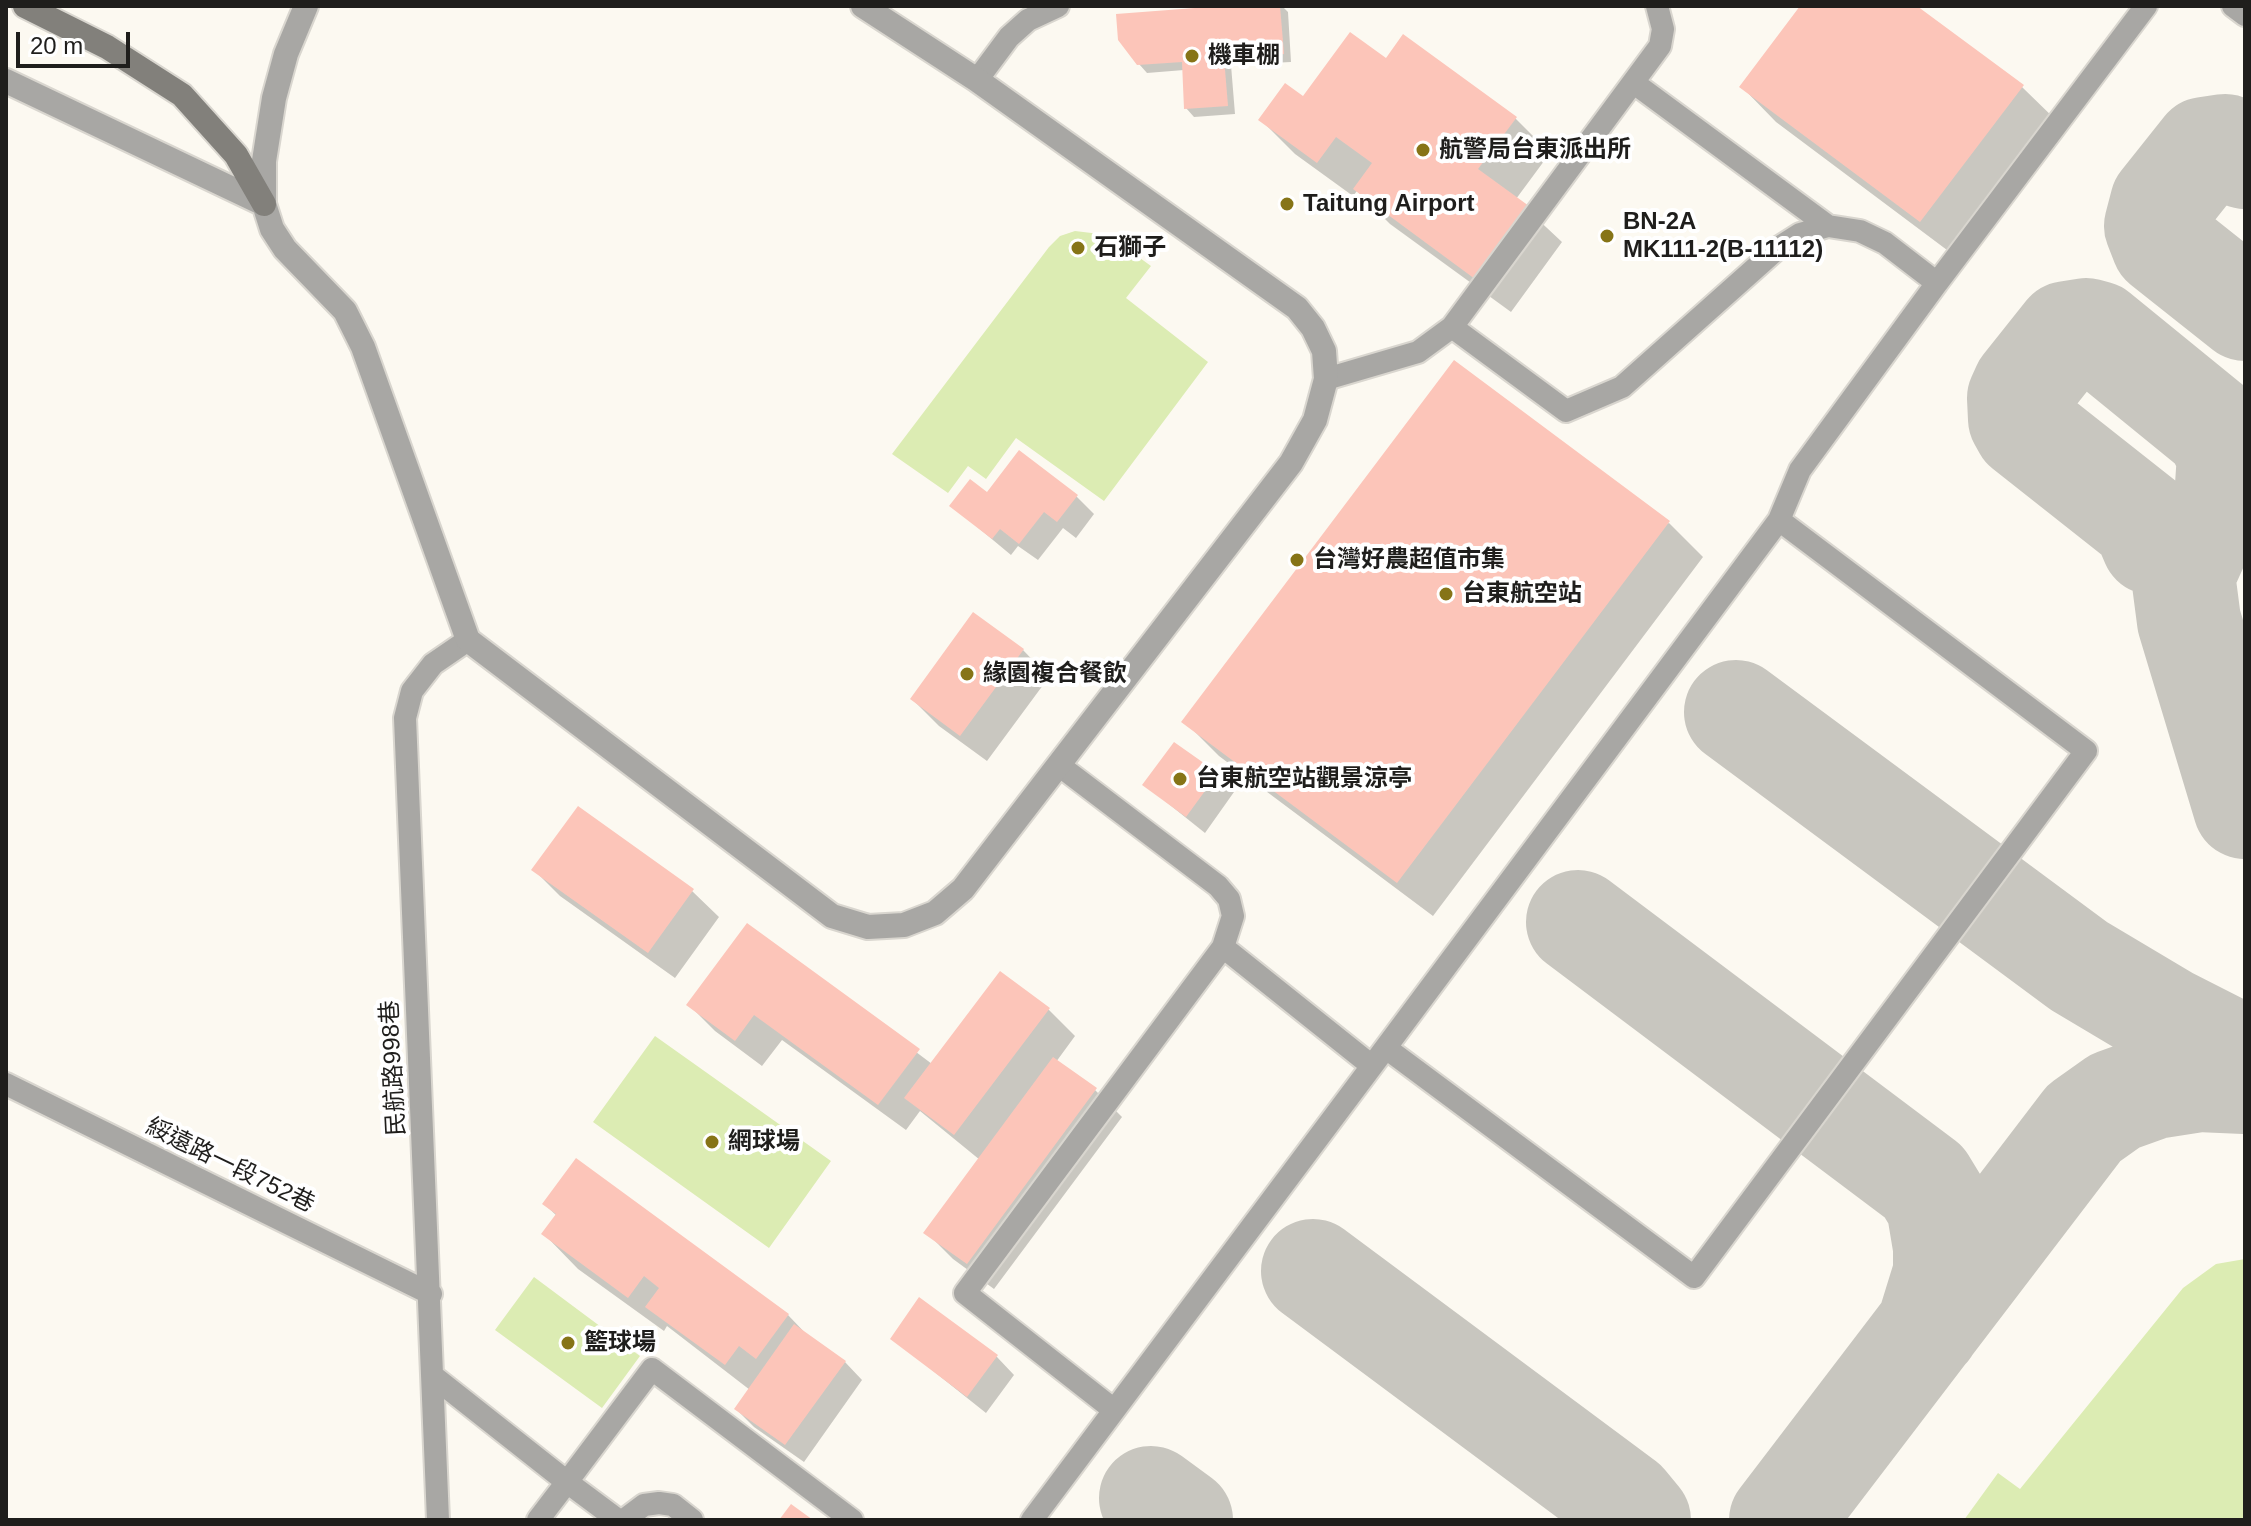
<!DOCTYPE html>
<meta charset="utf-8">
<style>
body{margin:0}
#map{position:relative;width:2251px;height:1526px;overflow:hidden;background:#fcf9f1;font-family:Arial,sans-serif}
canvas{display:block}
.frame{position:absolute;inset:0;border:8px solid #1f1e1c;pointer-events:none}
.scale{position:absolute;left:16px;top:32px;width:114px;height:36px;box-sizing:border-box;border:4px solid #1f1e1c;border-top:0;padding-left:10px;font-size:24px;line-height:28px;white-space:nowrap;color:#1f1e1c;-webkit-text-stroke:6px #fff;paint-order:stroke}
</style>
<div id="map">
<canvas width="2251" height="1526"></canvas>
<div class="frame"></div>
<div class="scale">20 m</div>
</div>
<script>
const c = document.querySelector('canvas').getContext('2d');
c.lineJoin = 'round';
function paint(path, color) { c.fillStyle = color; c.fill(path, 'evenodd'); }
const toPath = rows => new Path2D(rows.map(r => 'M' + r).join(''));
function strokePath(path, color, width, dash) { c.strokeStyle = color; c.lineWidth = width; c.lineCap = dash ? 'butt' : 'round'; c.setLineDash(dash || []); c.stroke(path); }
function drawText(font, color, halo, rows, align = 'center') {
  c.font = font + ' Arial,"Noto Sans TC",sans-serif'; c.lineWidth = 8; c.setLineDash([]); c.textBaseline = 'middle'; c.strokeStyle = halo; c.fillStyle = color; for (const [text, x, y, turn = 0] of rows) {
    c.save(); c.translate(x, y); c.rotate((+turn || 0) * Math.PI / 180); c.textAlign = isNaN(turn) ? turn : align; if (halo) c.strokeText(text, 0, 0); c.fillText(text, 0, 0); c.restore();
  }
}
const green = toPath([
 [1075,231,1108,235,1151,266,1126,298,1208,362,1104,501,1016,438,986,479,968,466,948,493,892,454,1049,247,1060,236],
 [655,1036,831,1161,769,1248,593,1122],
 [2245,1259,2245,1520,1964,1520,1998,1473,2020,1489,2183,1288,2216,1264],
 [534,1277,640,1356,602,1408,495,1330]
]);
const shadow = toPath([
 [1248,6,1282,6,1288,12,1291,62,1231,65,1235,114,1194,117,1186,108,1184,70,1147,73,1139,64],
 [1803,6,1914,6,2022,87,2057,121,1955,256,1776,122,1742,87],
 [1386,61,1515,118,1550,153,1516,199,1562,242,1511,312,1390,224,1357,191,1353,196,1295,154,1260,119],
 [988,494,1076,496,1094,514,1076,538,1063,528,1038,560,1018,546,1011,555,952,506],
 [1669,523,1703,557,1433,916,1219,756,1184,721],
 [1023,650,1049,677,987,761,939,726,912,699],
 [1217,775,1234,792,1205,833,1145,785],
 [533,869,692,891,719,917,675,978,560,896],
 [747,925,932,1064,1000,974,1049,1010,1075,1036,1056,1062,1095,1090,1122,1117,994,1289,953,1259,926,1232,980,1160,920,1111,906,1130,782,1040,762,1066,715,1031,689,1005],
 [544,1204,788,1315,811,1339,845,1362,862,1380,804,1462,754,1427,736,1409,750,1390,667,1326,664,1331,578,1269,544,1234,557,1216],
 [920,1300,997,1357,1014,1375,986,1413,893,1339]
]);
const taxiway = toPath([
 [2245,157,2225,146,2205,149,2162,203,2156,226,2163,244,2245,309],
 [2242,480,2201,535,2183,575,2189,621,2245,807],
 [2153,543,2144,522,2025,428,2020,419,2019,398,2024,387,2067,333,2086,330,2097,333,2216,430,2229,455,2226,501],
 [1736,712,2079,966,2168,1019,2245,1058],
 [1578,922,1924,1182,1938,1205,1945,1247,1945,1273,1928,1328],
 [1313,1271,1625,1503,1639,1520],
 [1151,1498,1181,1520],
 [1781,1520,2084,1123,2115,1101,2154,1087,2199,1080,2245,1082]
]);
const building = toPath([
 [1221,6,1280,6,1284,54,1224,58,1228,106,1184,109,1182,62,1137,65,1118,40,1116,14],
 [1800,6,1917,6,2024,85,1920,222,1739,87],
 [1350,32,1386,58,1403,34,1517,117,1478,169,1529,206,1475,279,1353,189,1372,163,1336,137,1317,163,1258,120,1285,83,1303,96],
 [1454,360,1670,521,1397,883,1181,722],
 [1019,450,1078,495,1057,522,1044,512,1019,544,1000,529,992,539,949,506,970,479,987,492],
 [973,612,1024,649,960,736,910,699],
 [1174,742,1218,773,1186,817,1142,785],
 [578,806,694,889,648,953,531,870],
 [747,923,920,1049,878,1105,754,1015,735,1041,686,1005],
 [1000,971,1050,1008,954,1135,904,1098],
 [1053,1057,1097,1088,967,1264,923,1233],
 [576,1158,789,1314,756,1359,739,1346,725,1365,645,1307,659,1288,644,1276,628,1298,541,1234,556,1214,542,1204],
 [919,1297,998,1355,967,1397,890,1339],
 [794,1324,846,1361,785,1445,734,1409],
 [791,1504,813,1520,779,1520]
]);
const lane = toPath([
 [2233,6,2245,15],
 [977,80,1009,37,1028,20,1058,6],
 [1634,83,1828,226],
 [1452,327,1566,411,1622,387,1778,248,1800,234,1828,226,1860,231,1885,243,1937,283,2146,6],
 [1326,379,1418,352,1452,327,1660,46,1663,29,1657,6],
 [1060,766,1218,886,1229,899,1233,916,1223,947,965,1293,1114,1410],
 [1386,1048,1694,1277,2086,751,1779,520],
 [1372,1066,1779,520,1800,470,1937,283],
 [6,1084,431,1294],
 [434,1377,567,1482,538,1520],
 [438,1520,405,718,412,691,433,664,468,640],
 [618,1520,567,1482,652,1369,852,1520],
 [624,1520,644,1505,659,1503,673,1505,692,1520],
 [1032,1520,1372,1066,1223,947]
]);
const street = toPath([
 [306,6,286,54,274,98,264,161,264,204,272,229,285,249,345,311,363,347,468,640,832,916,868,927,904,925,935,913,963,889,1291,463,1315,420,1326,379,1324,351,1313,328,1297,308,977,80,863,6],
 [6,81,264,204]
]);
const secondary = toPath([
 [25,6,107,47,182,95,236,155,264,204]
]);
const markers = [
 [1192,56,8,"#867417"],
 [1423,150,8,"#867417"],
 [1287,204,8,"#867417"],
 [1607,236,8,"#867417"],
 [1078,248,8,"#867417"],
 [1297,560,8,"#867417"],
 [1446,594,8,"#867417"],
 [967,674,8,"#867417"],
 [1180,779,8,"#867417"],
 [712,1142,8,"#867417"],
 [568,1343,8,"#867417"]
];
const poiNames = [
 ["機車棚",1208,56],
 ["航警局台東派出所",1439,150],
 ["Taitung Airport",1303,204],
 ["BN-2A",1623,222],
 ["MK111-2(B-11112)",1623,250],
 ["石獅子",1094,248],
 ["台灣好農超值市集",1313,560],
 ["台東航空站",1462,594],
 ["緣園複合餐飲",983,674],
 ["台東航空站觀景涼亭",1196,779],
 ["網球場",728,1142],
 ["籃球場",584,1343]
];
const streetNames = [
 ["民航路998巷",394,1068,-93],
 ["綏遠路一段752巷",230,1166,26]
];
paint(green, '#dcecb3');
paint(shadow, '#0003');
strokePath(taxiway, '#c8c6bf', 104);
paint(building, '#fcc5b9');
strokePath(lane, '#d9d6cf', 26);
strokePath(street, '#d9d6cf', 28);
strokePath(secondary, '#d9d6cf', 28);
strokePath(lane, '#a8a7a4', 22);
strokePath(street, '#a8a7a4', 24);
strokePath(secondary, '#82807b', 24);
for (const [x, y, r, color] of markers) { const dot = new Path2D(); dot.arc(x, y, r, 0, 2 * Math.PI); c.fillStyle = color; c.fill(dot); strokePath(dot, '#fff', 3); }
drawText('bold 24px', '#1f1e1c', '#fff', poiNames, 'left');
drawText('24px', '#1f1e1c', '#fff', streetNames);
</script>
